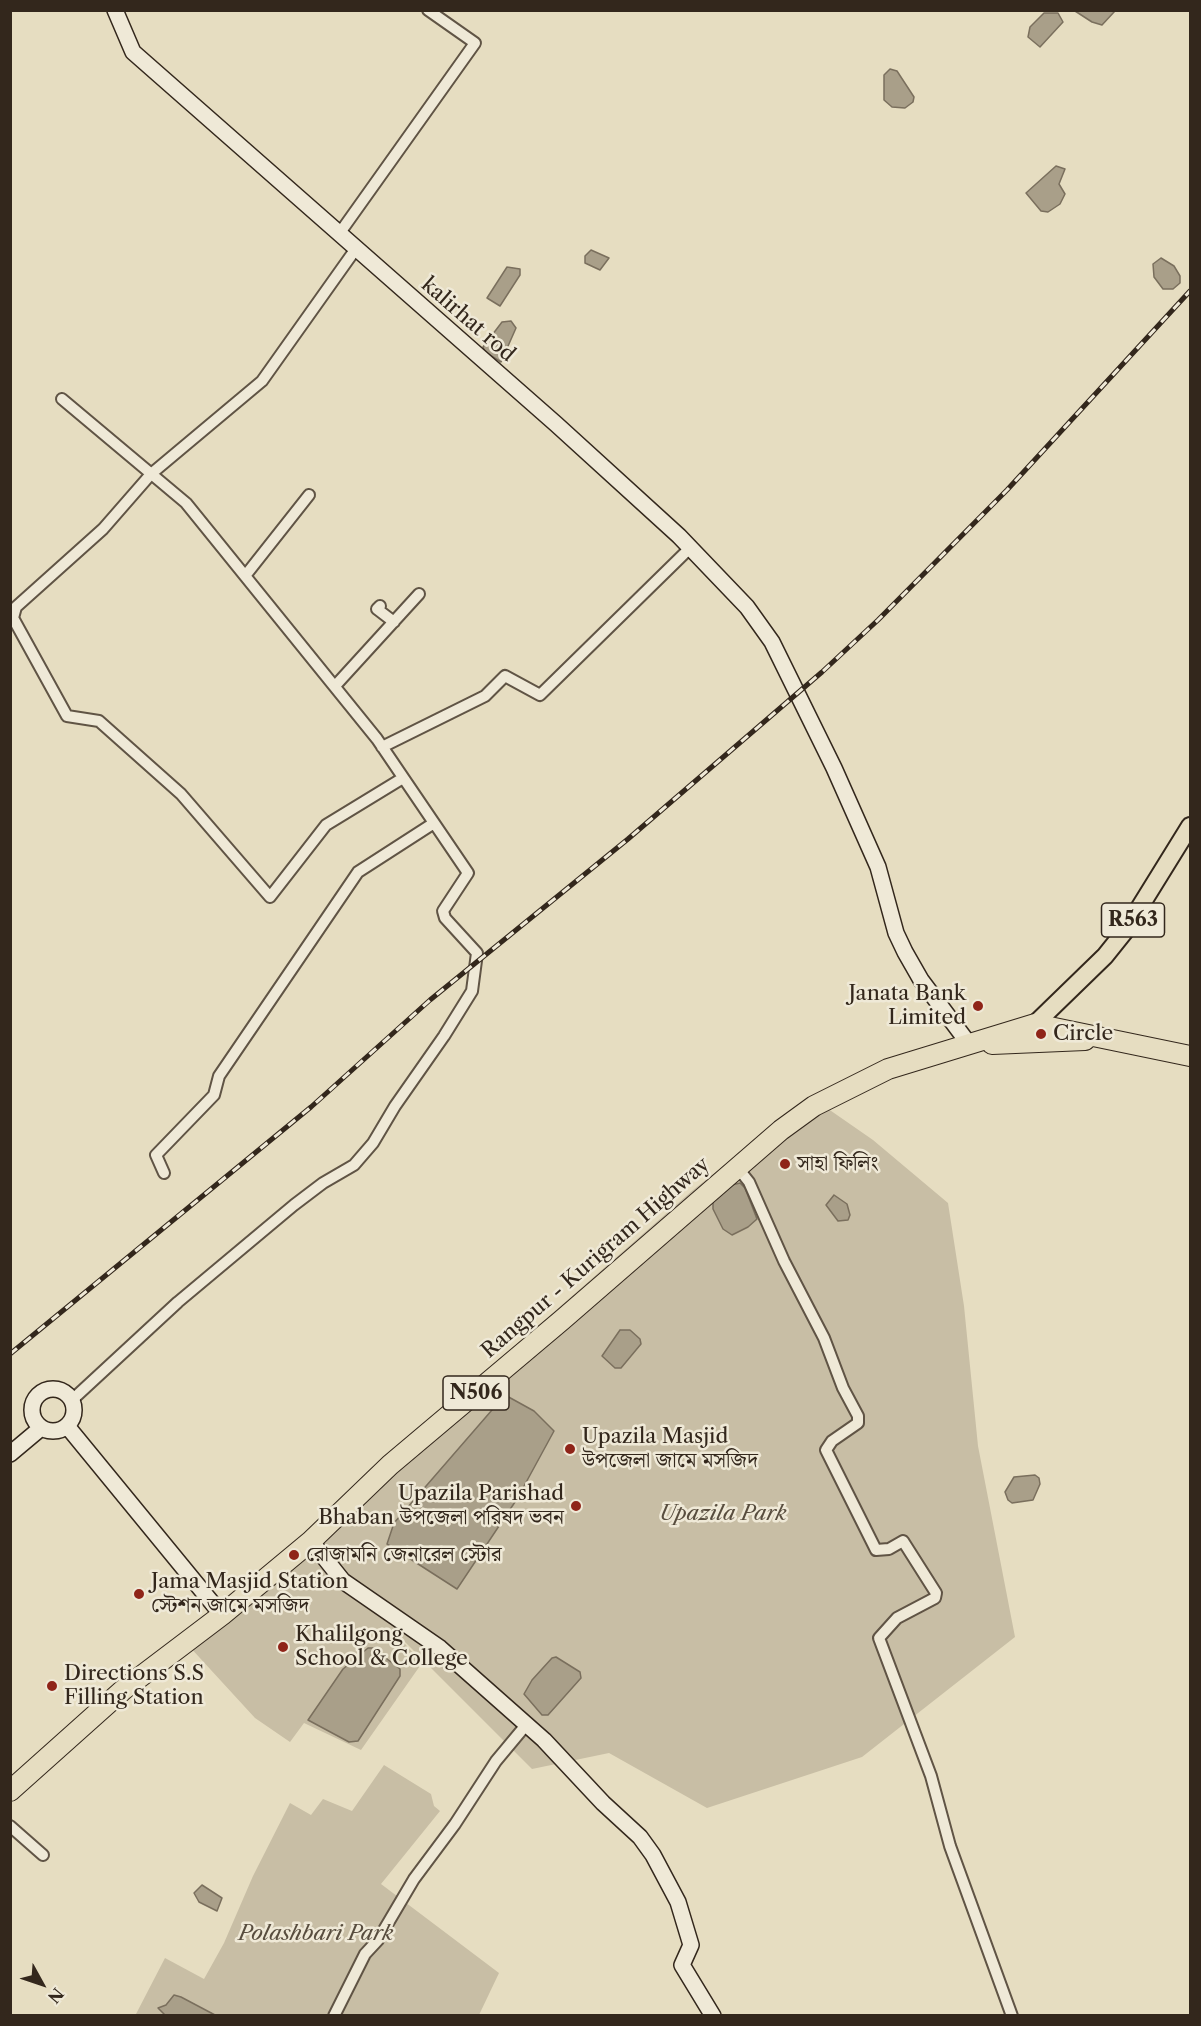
<!DOCTYPE html>
<meta charset="utf-8">
<style>
body{margin:0}
#map{position:relative;width:1201px;height:2026px;overflow:hidden;background:#e6ddc1;font-family:"Libre Caslon Text",serif}
canvas{display:block}
.frame{position:absolute;inset:0;border:12px solid #33271c;pointer-events:none}
.north{position:absolute;left:12px;top:1954px;width:60px;height:60px;-webkit-text-stroke:4px #efe9d7;paint-order:stroke;rotate:130deg;font-size:16px;font-weight:700;line-height:24px;text-align:center;color:#33271c}
.north::after{content:'';display:block;margin:auto;width:21px;height:27px;background:#33271c;clip-path:polygon(50% 0,100% 100%,50% 72%,0 100%)}
</style>
<div id="map">
<canvas width="1201" height="2026"></canvas>
<div class="frame"></div>
<div class="north">N</div>
</div>
<script>
const c = document.querySelector('canvas').getContext('2d');
c.lineJoin = 'round';
function paint(path, color) { c.fillStyle = color; c.fill(path, 'evenodd'); }
const toPath = rows => new Path2D(rows.map(r => 'M' + r).join(''));
function strokePath(path, color, width, dash) { c.strokeStyle = color; c.lineWidth = width; c.lineCap = dash ? 'butt' : 'round'; c.setLineDash(dash || []); c.stroke(path); }
function drawText(font, color, halo, rows, align = 'center') {
  c.font = font + ' "Libre Caslon Text","Noto Serif Bengali",serif'; c.lineWidth = 5; c.setLineDash([]); c.textBaseline = 'middle'; c.strokeStyle = halo; c.fillStyle = color; for (const [text, x, y, turn = 0] of rows) {
    c.save(); c.translate(x, y); c.rotate((+turn || 0) * Math.PI / 180); c.textAlign = isNaN(turn) ? turn : align; if (halo) c.strokeText(text, 0, 0); c.fillText(text, 0, 0); c.restore();
  }
}
const green = toPath([
 [811,1097,873,1140,948,1203,964,1306,978,1446,1015,1637,862,1757,707,1808,609,1753,532,1769,389,1626,422,1663,361,1750,304,1723,290,1742,255,1718,188,1645,299,1543,363,1598,313,1528,385,1460,693,1190],
 [384,1765,431,1794,434,1806,440,1811,381,1884,499,1973,479,2015,136,2014,165,1958,204,1979,224,1943,253,1876,290,1803,311,1815,323,1799,352,1811]
]);
const water = toPath([
 [1075,11,1075,10,1115,11,1102,25,1092,22,1075,11],
 [1044,13,1058,13,1063,22,1040,47,1028,37,1030,27,1044,13],
 [890,69,897,71,914,97,913,102,905,108,892,107,884,100,884,75,890,69],
 [1056,166,1065,169,1059,184,1065,194,1060,204,1048,212,1041,211,1026,193,1056,166],
 [591,250,609,258,600,270,585,263,585,256,591,250],
 [1161,258,1174,266,1180,276,1180,283,1173,289,1163,289,1154,277,1153,264,1161,258],
 [507,267,520,269,520,275,500,306,487,298,507,267],
 [511,321,516,328,501,362,485,352,483,347,502,322,511,321],
 [740,1183,745,1188,757,1219,748,1227,732,1235,723,1229,713,1209,713,1200,732,1185,740,1183],
 [834,1195,847,1204,850,1215,848,1220,838,1221,826,1205,834,1195],
 [620,1330,630,1330,640,1339,641,1344,621,1368,615,1368,602,1356,620,1330],
 [505,1395,534,1411,554,1431,517,1499,457,1589,387,1544,394,1523,505,1395],
 [1035,1475,1039,1478,1040,1484,1033,1500,1012,1503,1008,1500,1005,1492,1014,1477,1035,1475],
 [368,1648,373,1648,400,1669,400,1676,358,1741,349,1742,308,1720,343,1669,368,1648],
 [556,1657,580,1672,581,1678,548,1715,542,1715,524,1694,532,1680,552,1658,556,1657],
 [202,1885,222,1898,217,1911,199,1902,194,1893,202,1885],
 [174,1995,181,1997,215,2015,165,2015,158,2008,166,2005,174,1995]
]);
const street = toPath([
 [339,234,475,43,428,10],
 [355,250,262,381,151,474,103,529,16,607,13,618,67,716,99,721,181,794,270,897,326,825,403,778],
 [62,399,186,503,377,739,468,873,443,911,445,918,477,953,472,991,444,1036,395,1106,373,1143,354,1165,323,1183,294,1205,178,1302,72,1400],
 [245,576,309,495],
 [380,606,377,609,394,622],
 [335,686,419,594],
 [382,747,485,696,505,676,540,695,690,548],
 [737,1167,749,1182,784,1261,824,1338,843,1388,858,1416,858,1423,832,1441,826,1450,876,1550,889,1549,903,1541,936,1593,935,1598,897,1618,879,1638,931,1776,950,1846,1012,2016],
 [164,1173,156,1155,214,1095,219,1076,358,872,434,823],
 [10,1826,43,1855],
 [334,2016,365,1954,378,1940,414,1879,455,1824,496,1761,526,1725]
]);
const secondary = toPath([
 [115,10,133,52,556,424,679,536,747,607,772,642,834,768,878,867,896,933,905,952,921,980,969,1044],
 '32 1410a21 21 0 1 1 42 0a21 21 0 1 1-42 0Z',
 [67,1426,222,1615],
 [10,1454,41,1428],
 [311,1541,343,1581,440,1648,544,1740,603,1803,640,1837,653,1855,678,1902,691,1945,682,1965,713,2016]
]);
const primary = toPath([
 [1032,1033,1035,1024,1105,956,1125,931,1190,826]
]);
const highway = toPath([
 [992,1044,1085,1040],
 [10,1791,123,1690,222,1615,311,1541,390,1465,562,1320,781,1130,814,1106,888,1069,1035,1024,1190,1056]
]);
const rail = toPath([
 [10,1354,311,1107,430,1000,628,839,822,672,878,620,1007,490,1190,291]
]);
const markers = [
 [978,1006,6,"#8f2418"],
 [1041,1034,6,"#8f2418"],
 [785,1164,6,"#8f2418"],
 [570,1449,6,"#8f2418"],
 [576,1506,6,"#8f2418"],
 [294,1555,6,"#8f2418"],
 [139,1594,6,"#8f2418"],
 [283,1647,6,"#8f2418"],
 [52,1686,6,"#8f2418"]
];
const shields = [
 [1133,920,63],
 [476,1393,66]
];
const shieldNames = [
 ["R563",1133,920],
 ["N506",476,1393]
];
const streetNames = [
 ["kalirhat rod",468,320,41],
 ["Rangpur - Kurigram Highway",596,1258,-41]
];
const poiNames = [
 ["Janata Bank",966,994,"right"],
 ["Limited",966,1018,"right"],
 ["Circle",1053,1034],
 ["সাহা ফিলিং",797,1164],
 ["Upazila Masjid",582,1437],
 ["উপজেলা জামে মসজিদ",582,1461],
 ["Upazila Parishad",564,1494,"right"],
 ["Bhaban উপজেলা পরিষদ ভবন",564,1518,"right"],
 ["রোজামনি জেনারেল স্টোর",306,1555],
 ["Jama Masjid Station",151,1582],
 ["স্টেশন জামে মসজিদ",151,1606],
 ["Khalilgong",295,1635],
 ["School & College",295,1659],
 ["Directions S.S",64,1674],
 ["Filling Station",64,1698]
];
const parkNames = [
 ["Upazila Park",723,1514],
 ["Polashbari Park",316,1934]
];
paint(green, '#c8bea5');
paint(water, '#a99f89');
strokePath(water, '#7a6f5d', 1.5);
strokePath(street, '#605445', 14);
strokePath(secondary, '#33271c', 18);
strokePath(primary, '#33271c', 20);
strokePath(highway, '#33271c', 22);
strokePath(street, '#efe9d7', 10);
strokePath(secondary, '#efe9d7', 15);
strokePath(primary, '#e6ddc1', 16);
strokePath(highway, '#e6ddc1', 20);
strokePath(rail, '#33271c', 5);
strokePath(rail, '#efe9d7', 3, [9]);
for (const [x, y, r, color] of markers) { const dot = new Path2D(); dot.arc(x, y, r, 0, 2 * Math.PI); c.fillStyle = color; c.fill(dot); strokePath(dot, '#efe9d7', 2); }
for (const [x, y, w] of shields) { const box = new Path2D(); box.roundRect(x - w / 2, y - 17, w, 34, 4.5); c.fillStyle = '#efe9d7'; c.fill(box); strokePath(box, '#33271c', 1.5); }
drawText('bold 20px', '#33271c', null, shieldNames);
drawText('21px', '#33271c', '#efe9d7', streetNames);
drawText('21px', '#33271c', '#efe9d7', poiNames, 'left');
drawText('italic 21px', '#584d3e', '#efe9d7', parkNames);
</script>
